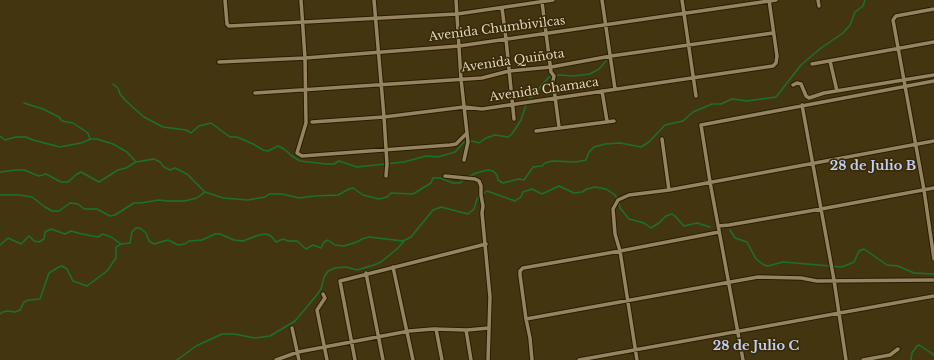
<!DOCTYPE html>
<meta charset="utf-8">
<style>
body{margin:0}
canvas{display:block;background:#443511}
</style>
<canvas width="934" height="360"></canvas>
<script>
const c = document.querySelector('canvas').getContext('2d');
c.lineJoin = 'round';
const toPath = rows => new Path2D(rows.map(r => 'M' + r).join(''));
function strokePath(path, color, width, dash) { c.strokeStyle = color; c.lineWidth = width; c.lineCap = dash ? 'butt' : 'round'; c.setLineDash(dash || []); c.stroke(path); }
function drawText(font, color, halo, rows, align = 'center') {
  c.font = font + ' "Libre Baskerville",serif'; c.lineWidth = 3.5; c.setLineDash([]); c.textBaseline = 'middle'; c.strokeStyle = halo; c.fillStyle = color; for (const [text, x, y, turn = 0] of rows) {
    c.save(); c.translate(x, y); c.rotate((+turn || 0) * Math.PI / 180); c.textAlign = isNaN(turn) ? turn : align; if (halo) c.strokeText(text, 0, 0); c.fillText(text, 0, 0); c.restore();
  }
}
const stream = toPath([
 [113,84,118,88,120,94,127,102,144,117,163,127,186,130,191,133,199,126,211,123,230,137,237,137,253,144,263,150,268,151,278,146,284,149,292,156,300,161,326,164,334,164,339,161,357,167,404,162,426,156,438,157,455,152,464,142,472,141,479,143,486,138,495,135,508,137,512,134,521,120,527,102,549,77,559,75,574,76,590,74,599,69,606,61],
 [24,103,43,109,59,117,62,121,73,123,88,133,90,139],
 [0,136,5,140,16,137,26,137,33,140,60,147,81,143,91,139,97,139,113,144,127,152,136,162],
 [0,172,16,170,24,170,39,176,46,174,61,182,68,182,77,174,81,172,99,182,118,170,126,168,136,162,154,159,160,162,164,167,170,170,175,168,187,174,205,192,223,198,248,200,265,197,269,194,282,194,299,198,315,196,338,195,349,189,353,188,363,195,379,199,387,197,391,193,413,194,431,183,433,178,440,178,453,183,460,183,465,179],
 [468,177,476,173,488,170,493,171,497,175,498,180,503,183,519,179,524,180,533,167,542,166,545,163,552,161,576,162,586,160,589,152,594,147,605,144,620,143,641,147,649,142,665,125,683,121,693,112,705,107,712,104,721,104,732,99,747,101,776,97,801,65,821,48,843,33,850,25,855,12,863,6,865,0],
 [0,195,19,195,32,197,45,207,52,211,59,211,70,203,78,204,84,209,97,209,110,216,115,215,134,203,141,203,159,200,167,201,185,201,197,198,205,192],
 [730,230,735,238,747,242,756,259,764,265,768,266,783,262,842,267,854,262,859,251,864,249,887,265,898,266,914,273,934,274],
 [0,245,8,238,21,244,29,236,34,241,39,242,44,239,45,232,51,229,65,234,71,231,82,234,98,237,103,234,111,237,121,244],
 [0,314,3,312,8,311,15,312,20,310,24,302,29,300,40,299,49,273,59,267,62,266,67,269,73,281,87,286,107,271,116,258,116,247,121,244,130,243,132,232,136,228,140,228,146,233,149,241,154,244,168,240,178,245,185,244,189,241,202,240,215,234,220,234,234,240,243,241,259,235,266,234,271,236,276,242,283,239,288,241,297,241,306,249,313,245,321,248,324,242,328,240,335,245,344,246,357,242,362,239,369,237,403,241,411,237,433,210,441,207,468,214,474,209,477,199,481,195,487,191,515,201,521,197,523,192,532,189,542,194,559,186,574,193,582,192,587,189,595,187,606,189,615,195,618,200,620,208,629,219,644,223,651,228,659,223,666,216,672,214,675,216,684,226,697,223,710,227],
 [177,360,196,346,222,334,234,334,255,338,270,336,295,321,316,296,321,289,324,277,328,271,335,268,346,267,357,270,374,265,381,262,397,249,404,241],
 [911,360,912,353,917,346,919,345,934,355]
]);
const street = toPath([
 [225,0,227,24,229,26,457,14,553,0],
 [301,0,305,58,306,123,297,153,302,156,450,145,456,144,467,133],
 [374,0,384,117,387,164,386,176],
 [456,0,461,79,468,142,464,160],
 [602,0,615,89],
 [682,0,696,96],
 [818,0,819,6],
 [542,2,551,72,554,76,553,81,559,127],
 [502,8,506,39,514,119],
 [934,9,896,16,893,20,924,190,934,259],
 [830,61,837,91],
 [219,62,305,58,459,46,776,0],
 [812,64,934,42],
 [793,85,797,83,801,84,806,96,809,98,824,93,934,75],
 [602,91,607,121],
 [255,93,482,78,509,71,551,67,611,56,773,33],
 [802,105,834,280,846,360],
 [312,122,384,117,464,107,482,109,773,66,776,63,777,56,769,0],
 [536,131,614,121],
 [662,139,669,190],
 [445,176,475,179,479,181,481,186,481,195,483,206,482,213,490,297,488,360],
 [718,226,729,225,821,209,934,188],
 [393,267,413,360],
 [366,273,383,360],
 [323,294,325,298,317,310,327,360],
 [526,319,758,277,801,278,817,281,934,280],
 [292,328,299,360],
 [436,329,442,360],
 [466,330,471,360],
 [276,360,298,352,409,331,433,329,467,330,489,328],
 [355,360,340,281,486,244],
 [532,360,530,338,526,319,520,275,520,271,523,268,620,251,719,232],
 [579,360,934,296],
 [637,360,620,251,615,234,613,209,618,200,629,195,669,190,934,141],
 [743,360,710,182,701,125,934,81],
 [863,360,890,355,898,349]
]);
const streetNames = [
 ["Avenida Chumbivilcas",497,29,-7],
 ["Avenida Quiñota",513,61,-8],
 ["Avenida Chamaca",544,90,-8]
];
const neighbourhoodNames = [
 ["28 de Julio B",873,166],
 ["28 de Julio C",756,346]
];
strokePath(stream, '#1b712c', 1.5);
strokePath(street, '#281d03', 5.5);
strokePath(street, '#95845f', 3.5);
drawText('12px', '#ded6c2', '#3a2b06', streetNames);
drawText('bold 13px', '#bed0f9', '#3a2b06', neighbourhoodNames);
</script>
